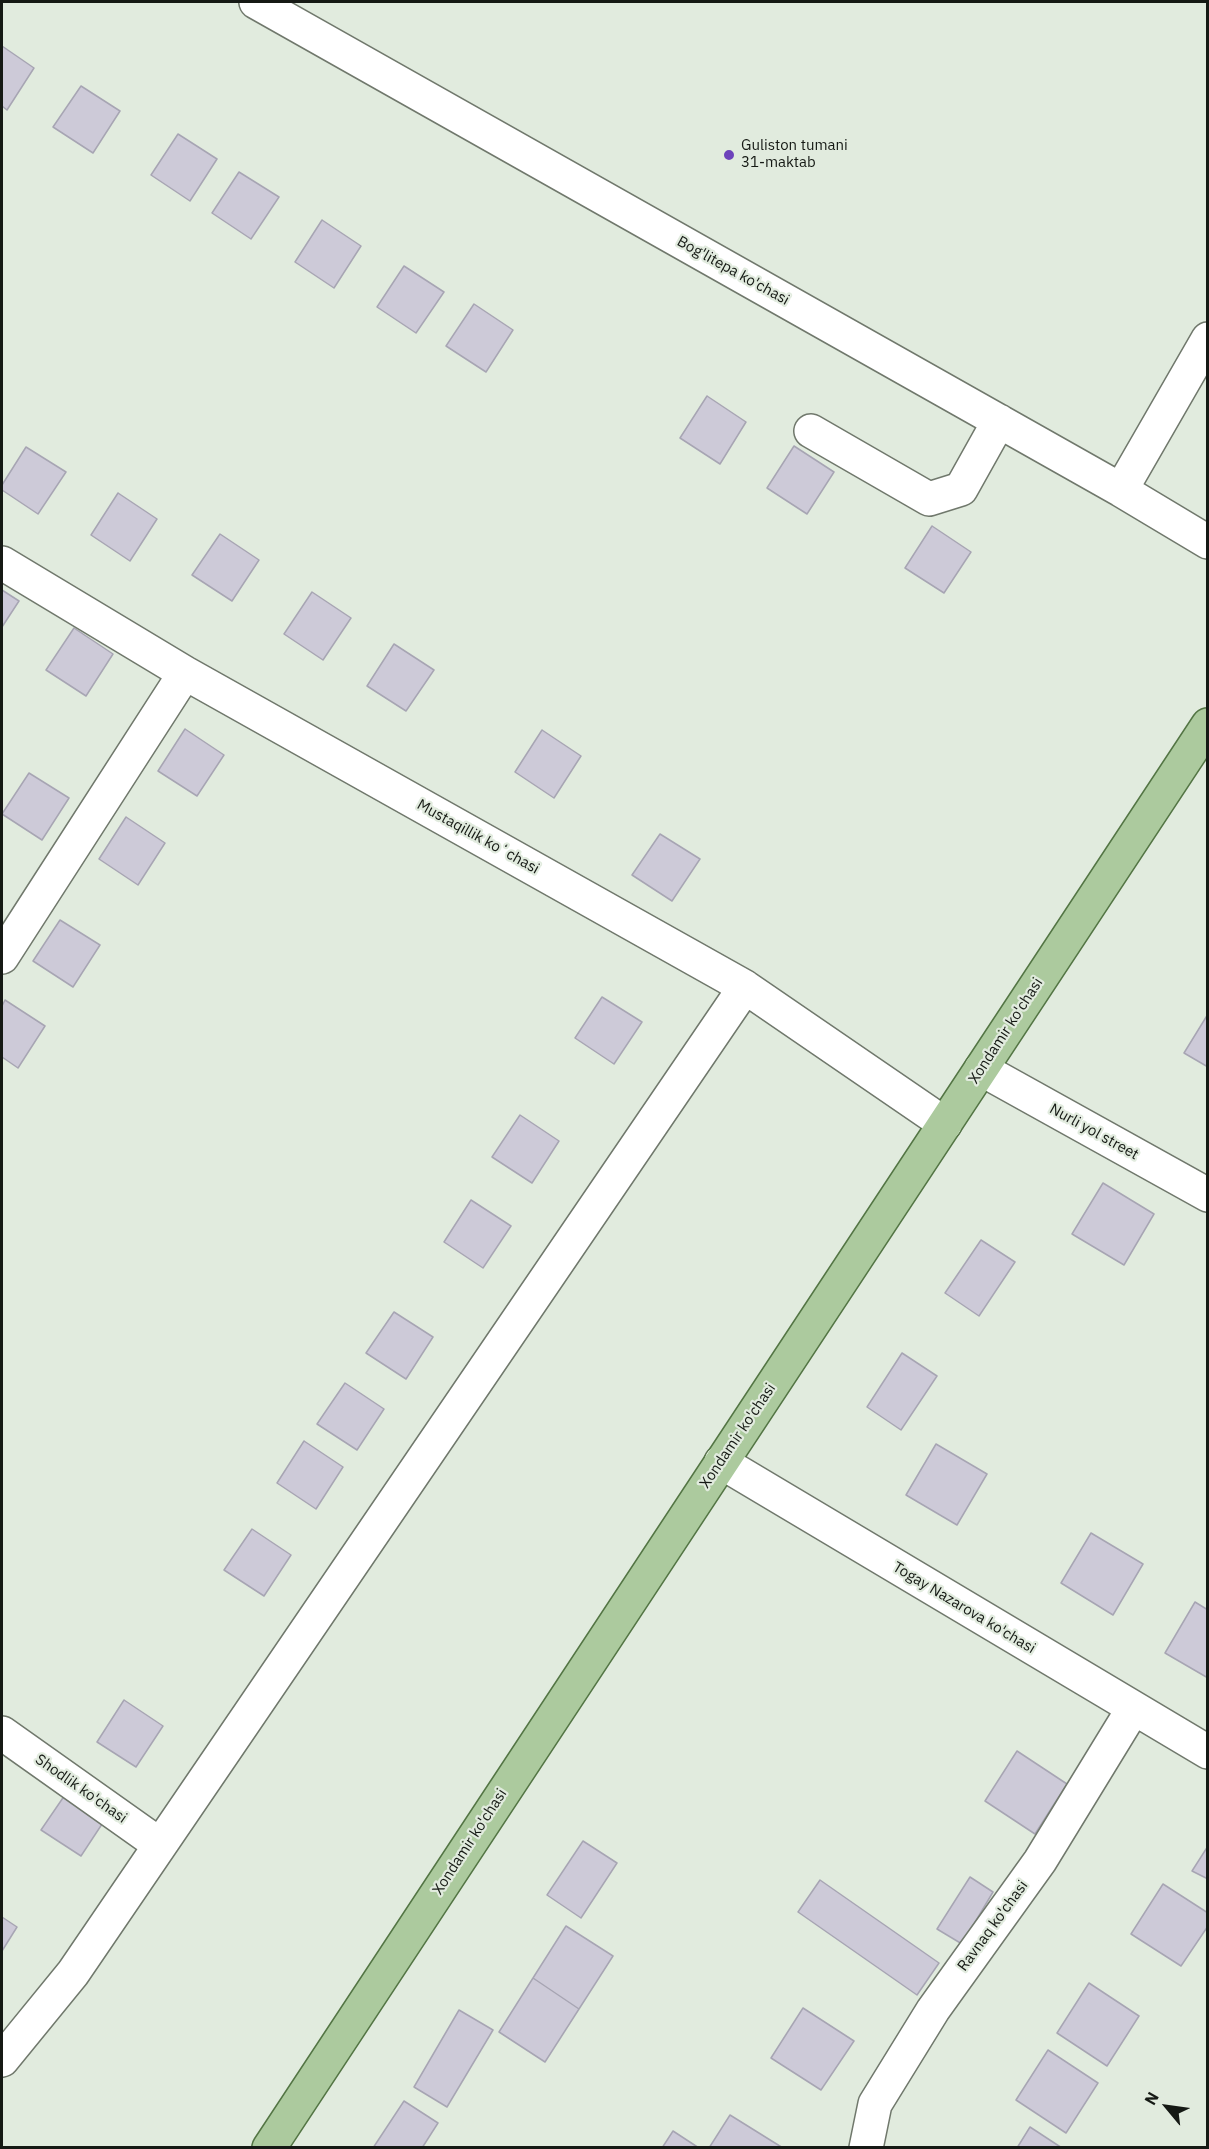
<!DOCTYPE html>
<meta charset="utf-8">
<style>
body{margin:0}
#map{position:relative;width:1209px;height:2149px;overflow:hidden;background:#e1ebde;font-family:"IBM Plex Sans",sans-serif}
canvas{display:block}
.frame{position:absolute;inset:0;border:3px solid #151914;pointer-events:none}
.north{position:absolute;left:1137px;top:2077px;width:60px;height:60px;-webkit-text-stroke:4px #e1ebde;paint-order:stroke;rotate:299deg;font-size:16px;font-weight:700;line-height:24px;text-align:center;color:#151914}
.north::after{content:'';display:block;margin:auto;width:21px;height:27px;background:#151914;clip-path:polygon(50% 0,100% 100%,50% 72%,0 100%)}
</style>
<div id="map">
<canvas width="1209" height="2149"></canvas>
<div class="frame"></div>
<div class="north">N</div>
</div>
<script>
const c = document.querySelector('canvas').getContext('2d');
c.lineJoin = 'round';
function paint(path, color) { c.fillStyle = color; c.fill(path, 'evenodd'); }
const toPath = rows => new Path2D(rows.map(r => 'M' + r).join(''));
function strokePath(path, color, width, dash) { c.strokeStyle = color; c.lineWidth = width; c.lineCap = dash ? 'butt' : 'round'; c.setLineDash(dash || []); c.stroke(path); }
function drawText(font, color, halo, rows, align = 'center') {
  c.font = font + ' "IBM Plex Sans",sans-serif'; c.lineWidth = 4.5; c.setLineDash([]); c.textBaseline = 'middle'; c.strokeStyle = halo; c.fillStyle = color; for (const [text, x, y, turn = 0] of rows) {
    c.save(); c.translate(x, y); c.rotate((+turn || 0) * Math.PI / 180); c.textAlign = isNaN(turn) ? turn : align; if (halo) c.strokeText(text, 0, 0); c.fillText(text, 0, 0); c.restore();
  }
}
const building = toPath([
 [2,46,34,68,7,110,2,106,2,46],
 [81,86,120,111,93,153,53,127,81,86],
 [178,134,217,159,190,201,151,175,178,134],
 [239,172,279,197,251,239,212,213,239,172],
 [322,220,361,246,334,288,295,262,322,220],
 [404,266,444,292,416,333,377,307,404,266],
 [474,304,513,330,486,372,446,346,474,304],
 [707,396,746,422,720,464,680,438,707,396],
 [794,446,834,472,807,514,767,488,794,446],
 [26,447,66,472,38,514,2,490,2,485,26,447],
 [118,493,157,519,130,561,91,535,118,493],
 [932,526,971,552,944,593,905,568,932,526],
 [220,534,259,560,232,601,192,575,220,534],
 [2,590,19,601,2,627,2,590],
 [312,592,351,618,323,660,284,634,312,592],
 [74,628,113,654,86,696,46,670,74,628],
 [394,644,434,670,406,711,367,686,394,644],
 [185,729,224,755,197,796,158,771,185,729],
 [542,730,581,756,554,798,515,772,542,730],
 [29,773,69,798,42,840,2,814,29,773],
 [126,817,165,843,138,885,99,859,126,817],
 [660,834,700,859,672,901,632,875,660,834],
 [60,920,100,945,73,987,33,961,60,920],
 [602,997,642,1022,614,1064,575,1038,602,997],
 [5,1000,45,1026,18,1068,2,1057,2,1006,5,1000],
 [1208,1014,1208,1067,1184,1053,1208,1014],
 [520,1115,559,1141,532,1183,492,1157,520,1115],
 [1103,1183,1154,1214,1124,1265,1072,1234,1103,1183],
 [471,1200,511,1226,483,1268,444,1242,471,1200],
 [981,1240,1015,1262,979,1316,945,1293,981,1240],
 [394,1312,433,1337,406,1379,366,1353,394,1312],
 [902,1353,937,1376,901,1430,867,1407,902,1353],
 [345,1383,384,1409,357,1450,317,1424,345,1383],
 [304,1441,343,1467,316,1509,277,1483,304,1441],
 [936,1444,987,1474,957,1525,906,1495,936,1444],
 [252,1529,291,1555,264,1596,224,1570,252,1529],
 [1091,1533,1143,1564,1113,1615,1061,1583,1091,1533],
 [1195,1602,1208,1610,1208,1678,1165,1653,1195,1602],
 [124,1700,163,1726,136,1767,97,1742,124,1700],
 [1017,1751,1067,1784,1035,1834,985,1801,1017,1751],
 [69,1789,108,1815,81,1856,41,1830,69,1789],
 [583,1841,617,1863,581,1918,547,1895,583,1841],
 [1208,1846,1208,1879,1192,1871,1208,1846],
 [970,1877,993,1892,962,1944,937,1929,970,1877],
 [820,1880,939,1963,917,1995,798,1912,820,1880],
 [1163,1884,1208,1913,1208,1926,1181,1966,1131,1934,1163,1884],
 [2,1917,17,1927,2,1951,2,1917],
 [566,1926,613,1956,579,2009,533,1978,566,1926],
 [533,1978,579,2009,545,2062,499,2032,533,1978],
 [1089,1983,1139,2016,1107,2066,1057,2033,1089,1983],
 [803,2008,854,2041,821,2090,771,2058,803,2008],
 [459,2010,493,2030,447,2107,414,2087,459,2010],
 [1048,2050,1098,2083,1066,2133,1016,2100,1048,2050],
 [404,2101,438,2123,422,2148,373,2148,404,2101],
 [730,2115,783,2148,709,2148,730,2115],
 [1030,2127,1062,2148,1017,2148,1030,2127],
 [673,2131,699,2148,662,2148,673,2131]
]);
const minor = toPath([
 [256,2,1121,490,1208,542],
 [811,431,929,499,961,489,999,421],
 [1121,490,1208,339],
 [2,563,185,673,745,987,945,1124],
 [2,957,185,673],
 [981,1069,1208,1195],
 [721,1462,1208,1752],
 [2,1733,160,1845],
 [2,2060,73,1973,745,987],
 [866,2148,875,2104,933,2010,1040,1861,1133,1709]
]);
const major = toPath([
 [269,2148,1208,725]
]);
const markers = [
 [729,155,6,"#6d43bb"]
];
const poiNames = [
 ["Guliston tumani",741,146],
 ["31-maktab",741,163]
];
const streetNames = [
 ["Bog'litepa ko'chasi",733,271,29],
 ["Mustaqillik koʻchasi",478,837,29],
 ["Xondamir ko'chasi",1006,1031,-57],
 ["Nurli yol street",1094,1132,29],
 ["Xondamir ko'chasi",738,1436,-56],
 ["Togay Nazarova ko'chasi",964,1608,31],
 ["Shodlik ko'chasi",81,1789,35],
 ["Xondamir ko'chasi",470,1842,-57],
 ["Ravnaq ko'chasi",993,1926,-54]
];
paint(building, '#cdcad8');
strokePath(building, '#a7a5b3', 1.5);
strokePath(minor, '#70786c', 36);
strokePath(major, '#537544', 36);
strokePath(minor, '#fff', 33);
strokePath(major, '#acca9e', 33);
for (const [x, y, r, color] of markers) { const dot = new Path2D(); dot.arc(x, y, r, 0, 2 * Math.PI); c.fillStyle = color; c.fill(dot); strokePath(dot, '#e1ebde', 2); }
drawText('15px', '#151914', '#e1ebde', poiNames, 'left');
drawText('15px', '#151914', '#e1ebde', streetNames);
</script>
